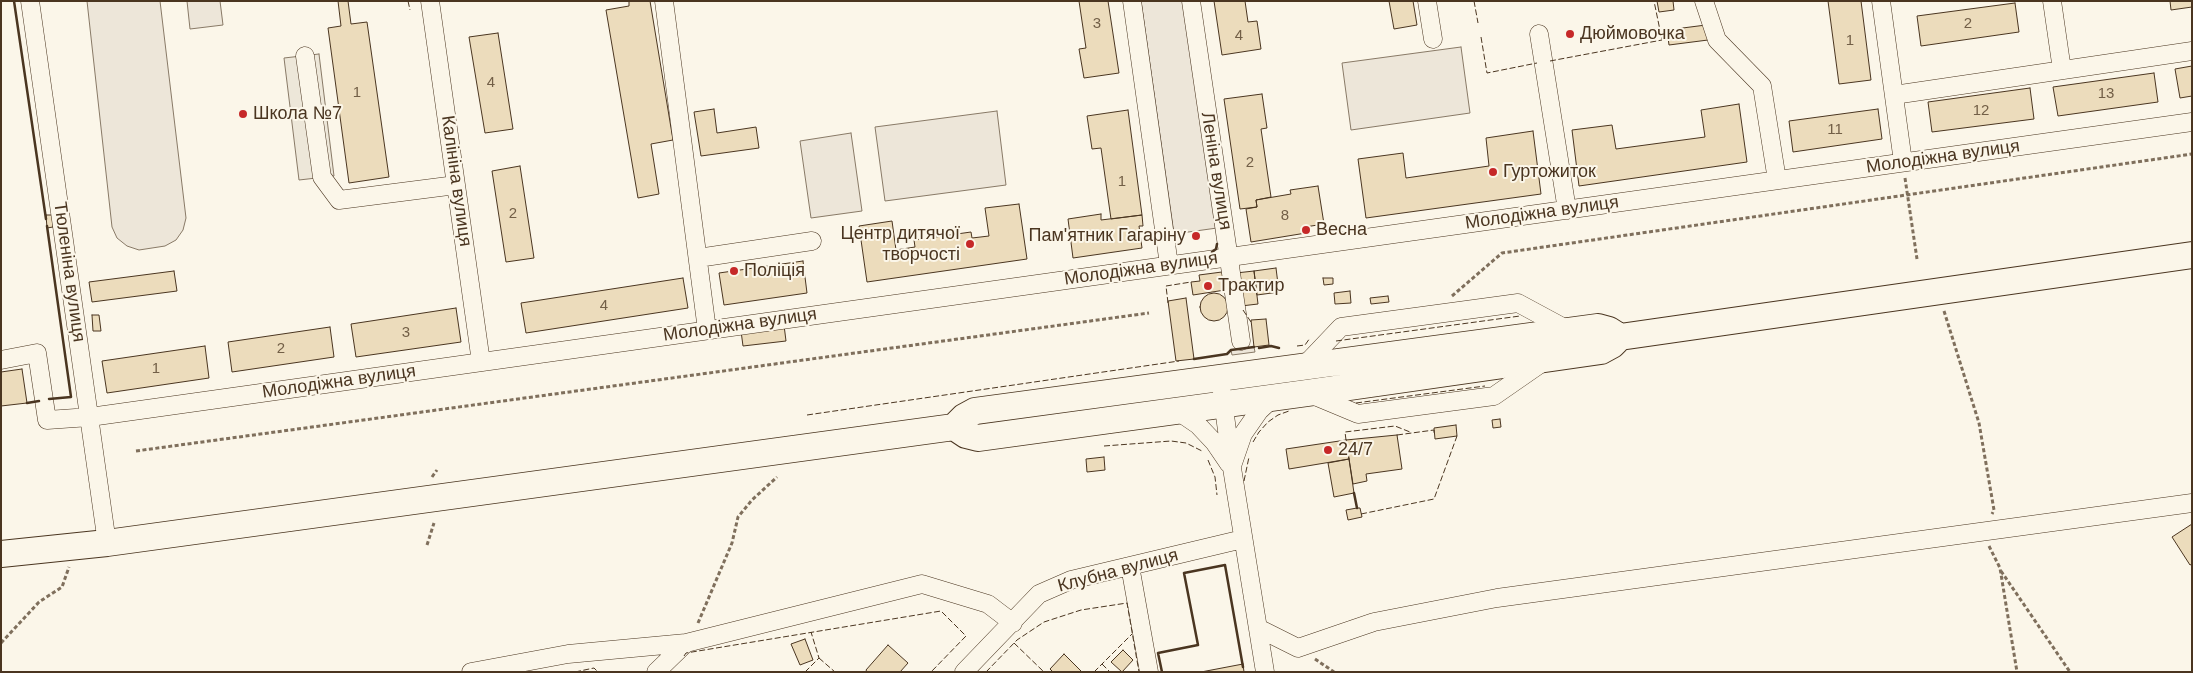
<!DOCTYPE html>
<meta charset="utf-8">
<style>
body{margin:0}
#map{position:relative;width:2193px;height:673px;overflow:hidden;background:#fbf6e9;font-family:Helvetica,sans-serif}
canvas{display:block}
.frame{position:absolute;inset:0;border:2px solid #4a3520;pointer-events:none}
</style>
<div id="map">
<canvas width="2193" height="673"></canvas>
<div class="frame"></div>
</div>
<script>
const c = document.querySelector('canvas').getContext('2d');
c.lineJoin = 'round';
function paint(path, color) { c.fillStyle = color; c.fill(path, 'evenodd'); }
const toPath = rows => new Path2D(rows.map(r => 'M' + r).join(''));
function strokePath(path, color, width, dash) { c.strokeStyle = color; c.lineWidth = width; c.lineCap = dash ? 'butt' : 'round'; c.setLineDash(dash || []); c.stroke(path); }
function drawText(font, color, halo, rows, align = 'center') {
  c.font = font + ' Helvetica,sans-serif'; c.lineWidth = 4; c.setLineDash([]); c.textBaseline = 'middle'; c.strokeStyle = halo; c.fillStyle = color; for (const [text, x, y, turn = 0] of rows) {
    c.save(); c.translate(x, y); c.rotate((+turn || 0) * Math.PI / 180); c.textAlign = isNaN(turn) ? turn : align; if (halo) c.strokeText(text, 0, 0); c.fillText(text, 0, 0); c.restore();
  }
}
const green = toPath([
 [87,1,160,1,186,218,183,230,176,240,165,246,139,250,127,246,117,238,112,227,87,1],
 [187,1,220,1,223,25,190,29,187,1],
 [1141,1,1185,1,1217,228,1174,234,1141,1],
 [1461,47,1470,113,1351,130,1342,63,1461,47],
 [997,111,1006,185,885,201,875,127,997,111],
 [851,133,862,211,811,218,800,141,851,133],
 [1254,347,1255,352,1232,355,1231,350,1254,347]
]);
const parking = toPath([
 [319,54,334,176,299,180,284,58,319,54]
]);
const building = toPath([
 [338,1,348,1,351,24,367,22,389,177,349,183,328,28,341,26,338,1],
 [629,1,650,1,673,140,651,144,659,194,638,198,606,10,629,6,629,1],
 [1079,1,1108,1,1119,73,1084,78,1079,49,1086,48,1079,1],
 [1214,1,1245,1,1248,22,1257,21,1261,49,1222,55,1214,1],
 [1389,1,1413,1,1417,25,1394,29,1389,1],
 [1657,1,1673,1,1674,10,1659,12,1657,1],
 [1828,1,1861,1,1871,80,1839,84,1828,1],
 [2170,1,2192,1,2192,7,2171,10,2170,1],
 [2015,3,2019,32,1921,46,1917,16,2015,3],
 [1706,25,1708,40,1669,45,1667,30,1706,25],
 [498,33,513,129,485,133,469,37,498,33],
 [2192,66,2192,96,2180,98,2175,69,2192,66],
 [2154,73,2158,102,2058,116,2053,87,2154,73],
 [2030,88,2034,119,1932,132,1928,102,2030,88],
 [1262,94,1267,128,1261,129,1271,197,1256,200,1257,207,1240,209,1224,99,1262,94],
 [1739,104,1747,162,1579,186,1572,130,1612,125,1616,149,1705,137,1701,110,1739,104],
 [714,109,717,133,756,127,759,148,701,156,694,112,714,109],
 [1878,109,1882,139,1793,152,1789,121,1878,109],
 [1128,110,1142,215,1111,219,1101,148,1092,149,1087,116,1128,110],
 [1533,131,1541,194,1366,218,1358,159,1403,153,1406,178,1489,166,1486,138,1533,131],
 [520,166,534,258,506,262,492,171,520,166],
 [1318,186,1324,224,1305,227,1306,233,1251,242,1246,209,1257,207,1256,200,1291,194,1290,190,1318,186],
 [1019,204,1027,259,867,282,859,226,892,221,896,250,915,247,914,240,971,232,972,238,989,236,985,208,1019,204],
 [1101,214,1101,220,1142,215,1143,226,1139,226,1142,248,1073,258,1068,219,1101,214],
 [46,215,52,215,53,227,47,228,46,215],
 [803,261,807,293,724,305,719,273,803,261],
 [1276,268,1279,292,1257,295,1254,271,1276,268],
 [174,271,177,291,92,302,89,282,174,271],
 [1254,271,1258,304,1241,306,1236,273,1254,271],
 [1222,272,1225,290,1193,295,1191,282,1200,281,1199,275,1222,272],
 [683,278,688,308,526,333,521,303,683,278],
 [1323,278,1333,278,1333,284,1324,285,1323,278],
 [1350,291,1351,303,1335,304,1334,293,1350,291],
 '1200 307a14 14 0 1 1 28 0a14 14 0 1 1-28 0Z',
 [1388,296,1389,302,1371,304,1370,298,1388,296],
 [1186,298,1194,359,1176,361,1168,301,1186,298],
 [456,308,461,342,356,357,351,324,456,308],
 [92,315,99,315,101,331,93,331,92,315],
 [1266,319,1269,345,1254,347,1251,320,1266,319],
 [784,325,786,341,743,346,741,331,784,325],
 [330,327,334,357,232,372,228,342,330,327],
 [205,346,209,378,107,393,102,361,205,346],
 [22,369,27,403,1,406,1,372,22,369],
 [1500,419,1501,427,1493,428,1492,420,1500,419],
 [1456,425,1457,436,1435,439,1434,428,1456,425],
 [1397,435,1402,469,1366,474,1367,481,1353,484,1346,440,1397,435],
 [1346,440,1349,459,1289,469,1286,449,1346,440],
 [1104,457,1105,470,1087,472,1086,459,1104,457],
 [1349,459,1354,493,1334,497,1328,463,1349,459],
 [1357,508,1360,508,1362,517,1348,520,1346,510,1357,508],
 [2192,524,2192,564,2190,565,2172,537,2192,524],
 [805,639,813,660,800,665,791,644,805,639],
 [888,645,908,663,900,672,867,672,866,670,888,645],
 [1123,650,1133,660,1122,672,1111,662,1123,650],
 [1064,654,1082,672,1053,672,1050,669,1064,654],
 [1243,664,1244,672,1201,672,1243,664]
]);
const path = toPath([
 [1905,178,1917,259],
 [1452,296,1502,253,2192,154],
 [1944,311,1979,423,1994,510,1992,514],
 [136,451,1149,313],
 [432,477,437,470],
 [427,545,434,523],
 [1989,546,2000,568,2017,672],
 [2001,571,2070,672],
 [698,623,732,543,738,517,752,500,777,477],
 [1,643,39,602,62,587,69,567],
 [1315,659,1334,672]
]);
const minor = toPath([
 [30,1,107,543],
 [430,1,481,362],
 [664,1,707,330],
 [1132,1,1169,265],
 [1191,1,1241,341],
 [1427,1,1433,39],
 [1704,1,1717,40,1762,86,1777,180],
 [1881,1,1903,162],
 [2052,1,2062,70],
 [1539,34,1567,210],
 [305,56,322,177,339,200,456,185],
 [1894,95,2192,51],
 [698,258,812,241],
 [1,360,37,353,47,420,90,417,2192,122],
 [1303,367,1341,327,1518,303,1570,331],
 [1222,393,1232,468,1265,672],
 [1310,394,1358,414,1494,396,1543,362],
 [1176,410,1198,425,1214,442,1229,464],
 [1233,463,1243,434,1259,411,1274,397],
 [1130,566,1149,672],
 [1258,628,1298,648,1374,622,1497,598,2192,503],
 [471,672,568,654,686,643,922,584,988,604,1013,623],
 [656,672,686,643],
 [964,672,1039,594,1071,580,1243,539]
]);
const highway = toPath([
 [954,427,966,435,978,438,1307,393,1601,351,1612,345,1620,337,2192,255],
 [1,554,107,543,954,427,964,417,975,411,1598,327,1609,330,1620,337]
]);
const fence = toPath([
 [408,1,410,10],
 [1474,1,1478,23],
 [1481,37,1487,73,1537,63],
 [1550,61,1662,40,1654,1],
 [1168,303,1166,286,1191,282],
 [1243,310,1251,322],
 [1336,341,1520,316],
 [1297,346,1305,345,1310,338],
 [1356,403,1485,386],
 [807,415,1179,361],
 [1397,435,1434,430,1434,433],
 [1346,440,1345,432,1395,426,1410,432],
 [1253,442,1259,432,1268,422,1278,415,1289,411],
 [1104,446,1171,441,1186,443,1202,451],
 [1208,460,1215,477,1217,495],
 [1244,481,1249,457],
 [1361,514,1434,499,1457,436,1454,436],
 [1014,643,1044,672],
 [684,656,686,653,941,611,966,636,931,672],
 [819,658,835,672],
 [1102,664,1110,672],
 [575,672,594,668,598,672],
 [805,672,819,658,811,632],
 [986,672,1017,640,1044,622,1081,610,1127,603,1139,672],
 [1094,672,1132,634]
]);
const wall = toPath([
 [14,1,46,219],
 [47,226,71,397,49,399],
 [1212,252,1216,249,1217,244],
 [1259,348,1271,346,1279,348],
 [1194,359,1227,354,1231,350,1254,347],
 [27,403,39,401],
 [1354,493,1357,508],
 [1162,672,1158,653,1198,645,1184,573,1225,565,1243,667]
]);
const markers = [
 [1570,34,5,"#c62828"],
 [243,114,5,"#c62828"],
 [1493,172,5,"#c62828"],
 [1306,230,5,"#c62828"],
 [1196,236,5,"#c62828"],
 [970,244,5,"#c62828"],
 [734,271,5,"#c62828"],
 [1208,286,5,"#c62828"],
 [1328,450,5,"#c62828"]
];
const numberNames = [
 ["3",1097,24],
 ["2",1968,24],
 ["4",1239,36],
 ["1",1850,41],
 ["4",491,83],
 ["1",357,93],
 ["13",2106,94],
 ["12",1981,111],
 ["11",1835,130],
 ["2",1250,163],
 ["1",1122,182],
 ["2",513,214],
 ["8",1285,216],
 ["4",604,306],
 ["3",406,333],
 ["2",281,349],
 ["1",156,369]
];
const poiNames = [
 ["Дюймовочка",1580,34],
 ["Школа №7",253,114],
 ["Гуртожиток",1503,172],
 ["Весна",1316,230],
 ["Центр дитячої",960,234,"right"],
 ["творчості",960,255,"right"],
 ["Пам'ятник Гагаріну",1186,236,"right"],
 ["Поліція",744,271],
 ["Трактир",1218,286],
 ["24/7",1338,450]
];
const streetNames = [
 ["Молодіжна вулиця",1943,157,-8],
 ["Леніна вулиця",1216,171,81],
 ["Калініна вулиця",456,181,82],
 ["Молодіжна вулиця",1542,213,-8],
 ["Молодіжна вулиця",1141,269,-8],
 ["Тюленіна вулиця",69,272,82],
 ["Молодіжна вулиця",740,325,-8],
 ["Молодіжна вулиця",339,382,-8],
 ["Клубна вулиця",1118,571,-15]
];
paint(green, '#ede6d9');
strokePath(green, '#887966', 1);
paint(parking, '#ede7d9');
strokePath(parking, '#887966', 1);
paint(building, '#ecdcbc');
strokePath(building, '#4a3520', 1);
strokePath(minor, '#4a3520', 19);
strokePath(highway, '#4a3520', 28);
strokePath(path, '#7f6f5c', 3, [4, 2.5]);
strokePath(minor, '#fbf6e9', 18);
strokePath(highway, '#fbf6e9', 26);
strokePath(fence, '#4a3520', 1, [6, 2.5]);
strokePath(wall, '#4a3520', 2.5);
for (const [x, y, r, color] of markers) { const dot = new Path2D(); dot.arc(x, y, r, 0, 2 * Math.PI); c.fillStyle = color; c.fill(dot); strokePath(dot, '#fbf6e9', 2); }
drawText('15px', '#725f47', null, numberNames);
drawText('18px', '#4a3520', '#fbf6e9', poiNames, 'left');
drawText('18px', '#4a3520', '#fbf6e9', streetNames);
</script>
